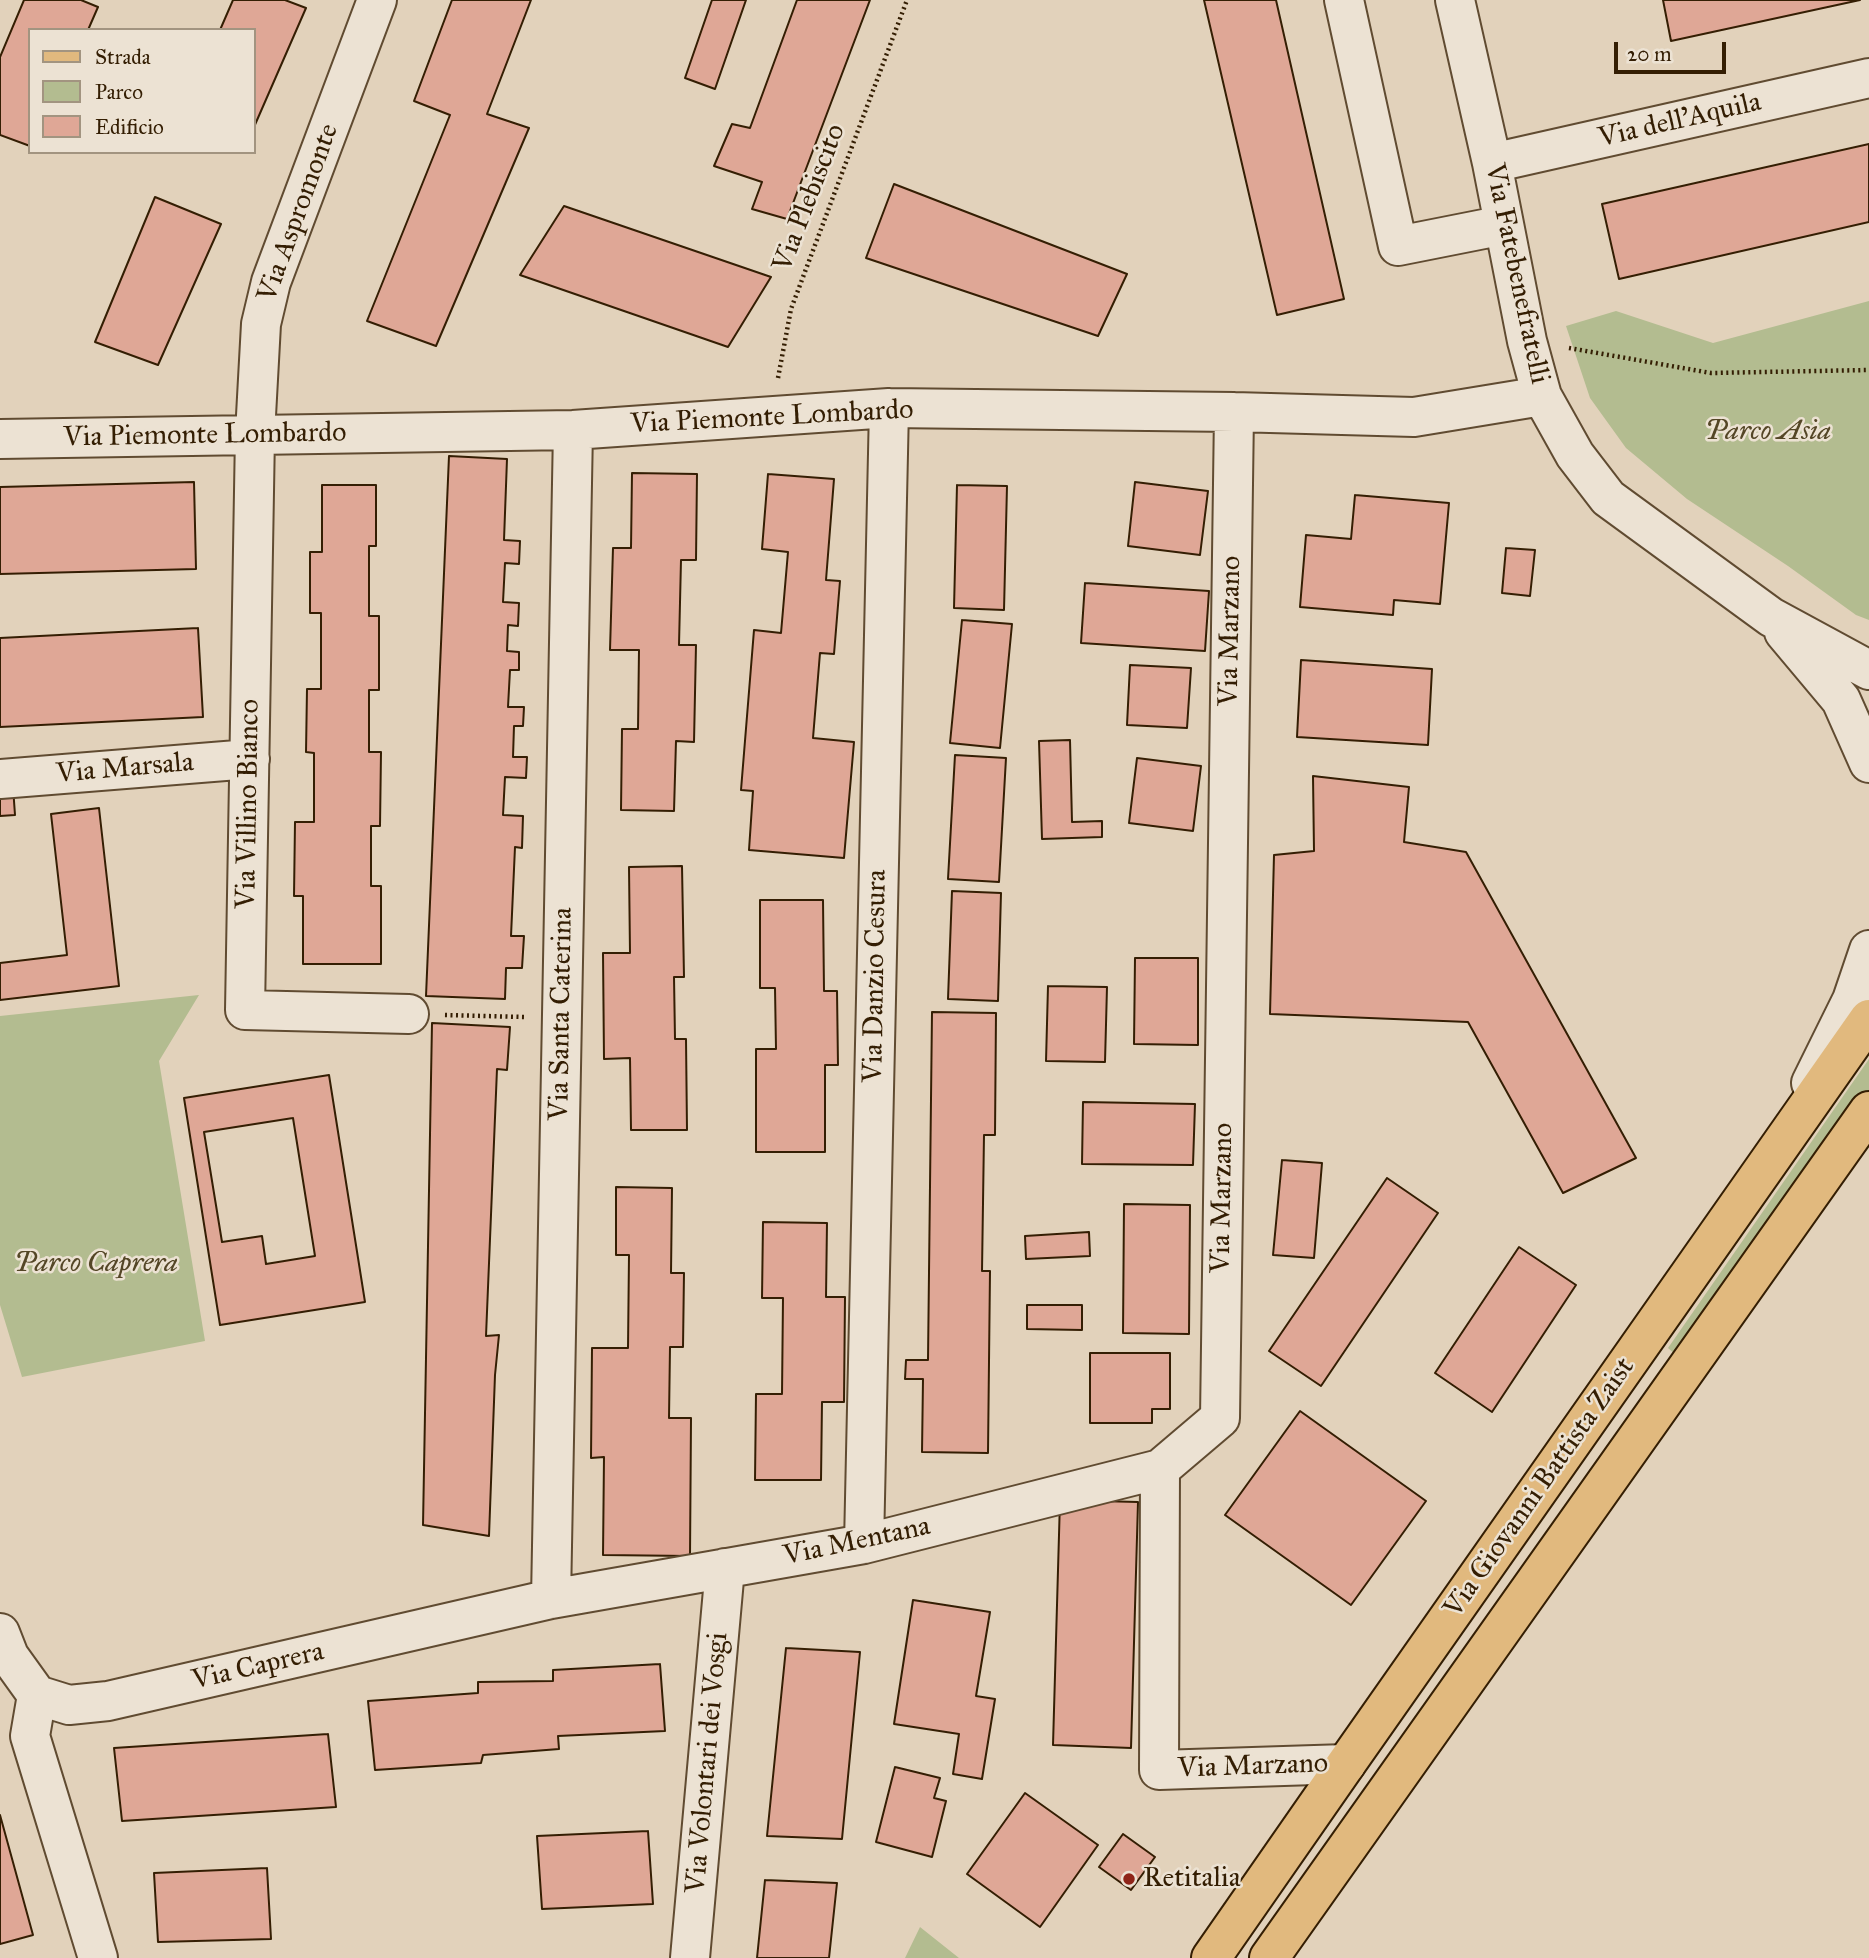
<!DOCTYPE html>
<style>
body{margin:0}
#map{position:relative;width:1869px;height:1958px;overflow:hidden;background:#e2d2bb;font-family:"IM FELL Great Primer",serif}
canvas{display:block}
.legend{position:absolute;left:28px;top:28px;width:228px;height:126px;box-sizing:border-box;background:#ece2d3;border:2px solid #a29480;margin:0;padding:9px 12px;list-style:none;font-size:21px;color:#341e03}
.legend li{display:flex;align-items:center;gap:14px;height:35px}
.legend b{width:35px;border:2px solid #a29480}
.scale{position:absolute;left:1614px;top:42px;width:112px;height:32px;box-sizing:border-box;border:4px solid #341e03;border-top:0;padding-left:9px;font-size:21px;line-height:24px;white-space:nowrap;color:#341e03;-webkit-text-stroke:5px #ece2d3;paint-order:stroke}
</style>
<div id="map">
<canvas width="1869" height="1958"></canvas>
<ul class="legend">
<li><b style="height:9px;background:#e1b97e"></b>Strada</li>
<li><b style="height:19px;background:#b3bc90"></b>Parco</li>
<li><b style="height:19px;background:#dfa796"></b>Edificio</li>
</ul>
<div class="scale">20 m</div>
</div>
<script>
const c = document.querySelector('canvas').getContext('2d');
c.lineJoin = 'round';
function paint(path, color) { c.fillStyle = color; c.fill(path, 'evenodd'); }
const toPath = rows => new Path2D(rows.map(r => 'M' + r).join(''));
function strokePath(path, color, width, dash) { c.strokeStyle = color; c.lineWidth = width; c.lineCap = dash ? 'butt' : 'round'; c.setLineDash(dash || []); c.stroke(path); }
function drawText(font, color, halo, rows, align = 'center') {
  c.font = font + ' "IM FELL Great Primer",serif'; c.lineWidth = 5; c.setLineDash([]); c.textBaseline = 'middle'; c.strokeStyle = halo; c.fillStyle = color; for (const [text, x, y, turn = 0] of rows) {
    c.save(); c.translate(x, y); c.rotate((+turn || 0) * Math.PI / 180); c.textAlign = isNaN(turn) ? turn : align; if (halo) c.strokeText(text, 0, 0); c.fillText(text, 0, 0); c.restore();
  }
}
const green = toPath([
 [1869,301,1869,620,1856,615,1788,566,1687,499,1626,448,1590,398,1566,326,1616,311,1713,343],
 [199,995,159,1061,205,1341,22,1377,0,1305,0,1016],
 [1869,1059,1869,1095,1676,1355,1668,1348],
 [920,1927,959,1958,905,1958]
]);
const building = toPath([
 [24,0,81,0,98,7,88,30,30,30,30,146,0,135,0,57,24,0],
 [233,0,285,0,306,8,254,127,254,30,220,30,233,0],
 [452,0,531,0,487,114,529,128,436,346,367,321,450,115,414,101,452,0],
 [712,0,746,0,715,89,685,78,712,0],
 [797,0,870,0,787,219,752,209,762,182,714,166,732,124,750,128,797,0],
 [1204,0,1276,0,1344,299,1277,315,1204,0],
 [1663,0,1860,0,1671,41,1663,0],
 [1869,144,1869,222,1619,279,1602,204,1869,144],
 [894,184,1127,274,1098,336,866,258,894,184],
 [155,197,221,224,158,365,95,342,155,197],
 [564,206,771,277,728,347,520,275,564,206],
 [449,456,507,459,504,540,520,541,519,564,505,563,503,602,519,603,518,626,508,625,507,651,519,652,519,670,510,670,508,707,524,707,523,726,514,726,513,757,527,757,526,778,505,777,503,815,523,816,522,848,515,847,511,936,524,936,522,968,506,968,505,999,426,996,449,456],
 [632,473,697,474,696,560,681,560,679,645,696,645,694,742,676,741,674,811,621,810,622,729,638,729,639,650,610,650,613,548,631,548,632,473],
 [768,474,834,479,826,580,840,581,834,654,820,653,813,738,854,742,844,858,749,850,753,791,741,790,754,630,781,633,788,552,762,549,768,474],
 [194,482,196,569,0,574,0,487,194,482],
 [1135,482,1208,491,1200,555,1128,546,1135,482],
 [322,485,376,485,376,546,369,546,369,616,379,616,379,690,369,690,369,752,381,752,380,826,371,826,371,886,381,886,381,964,303,964,303,896,294,896,295,822,314,822,314,753,306,752,307,689,321,689,321,613,310,613,310,552,322,552,322,485],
 [957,485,1007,486,1004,610,954,608,957,485],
 [1355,495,1449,503,1440,604,1394,600,1393,615,1300,607,1306,535,1351,539,1355,495],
 [1506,548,1535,550,1530,596,1502,593,1506,548],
 [1085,583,1209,591,1205,651,1081,643,1085,583],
 [962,620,1012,624,1000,748,950,743,962,620],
 [198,628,203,717,0,727,0,638,198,628],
 [1301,660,1432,669,1428,745,1297,737,1301,660],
 [1130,665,1191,668,1187,728,1127,725,1130,665],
 [1070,740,1072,822,1102,821,1102,837,1042,839,1039,741,1070,740],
 [955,755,1006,758,999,882,948,879,955,755],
 [1137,758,1201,766,1193,831,1129,823,1137,758],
 [1313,776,1409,787,1404,842,1466,852,1636,1158,1563,1193,1468,1022,1270,1014,1274,855,1314,851,1313,776],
 [13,787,15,815,0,816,0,788,13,787],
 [99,808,119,986,0,1000,0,963,67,955,51,814,99,808],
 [682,866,684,977,674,977,675,1039,686,1039,687,1130,631,1130,630,1058,604,1059,603,953,630,953,629,867,682,866],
 [952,891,1001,893,998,1001,948,999,952,891],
 [760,900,823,900,824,991,837,991,838,1065,825,1065,825,1152,756,1152,756,1049,776,1049,775,988,760,988,760,900],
 [1135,958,1198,958,1198,1045,1134,1044,1135,958],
 [1048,986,1107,987,1105,1062,1046,1061,1048,986],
 [932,1012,996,1013,995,1135,984,1135,982,1271,990,1271,988,1453,922,1452,923,1379,905,1379,906,1360,928,1360,932,1012],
 [432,1023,510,1027,507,1070,497,1069,486,1336,499,1335,495,1375,489,1536,423,1525,432,1023],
 [329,1075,365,1302,220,1325,184,1098,329,1075],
 [293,1118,315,1256,266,1264,262,1236,222,1242,204,1132,293,1118],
 [1083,1102,1195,1104,1193,1165,1082,1164,1083,1102],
 [1282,1160,1322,1163,1314,1258,1273,1255,1282,1160],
 [1387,1178,1438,1213,1321,1386,1269,1351,1387,1178],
 [616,1187,672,1188,671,1273,684,1273,683,1347,670,1347,669,1418,691,1418,690,1556,603,1555,604,1457,591,1458,592,1348,628,1348,629,1255,616,1255,616,1187],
 [1124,1204,1190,1205,1189,1334,1123,1333,1124,1204],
 [763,1222,827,1223,826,1297,845,1297,844,1402,822,1402,821,1480,755,1480,756,1394,782,1394,783,1298,762,1298,763,1222],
 [1089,1232,1090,1256,1026,1259,1025,1236,1089,1232],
 [1519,1247,1576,1285,1492,1412,1435,1373,1519,1247],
 [1027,1305,1082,1305,1082,1330,1027,1329,1027,1305],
 [1090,1353,1170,1353,1170,1409,1152,1409,1152,1423,1090,1423,1090,1353],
 [1300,1411,1426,1501,1351,1605,1225,1515,1300,1411],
 [1060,1500,1138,1502,1131,1748,1053,1745,1060,1500],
 [913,1600,990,1612,976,1696,995,1699,982,1779,953,1774,959,1734,894,1724,913,1600],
 [786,1648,860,1652,842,1839,767,1836,786,1648],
 [660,1664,665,1731,558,1736,559,1749,483,1755,481,1763,375,1770,368,1701,478,1693,478,1682,553,1681,553,1670,660,1664],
 [328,1734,336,1807,122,1821,114,1748,328,1734],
 [895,1767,940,1778,934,1798,946,1801,932,1857,876,1842,895,1767],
 [1025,1793,1098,1845,1040,1927,967,1874,1025,1793],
 [0,1815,33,1935,0,1944,0,1815],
 [648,1831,653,1904,542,1909,537,1836,648,1831],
 [1123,1834,1155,1857,1131,1890,1099,1867,1123,1834],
 [267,1868,271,1939,158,1942,154,1873,267,1868],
 [765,1880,837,1883,829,1958,757,1958,765,1880]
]);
const path = toPath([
 [1569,348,1711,373,1869,370],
 [778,378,791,309,907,0],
 [445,1015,524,1017]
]);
const minor = toPath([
 [377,0,271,282,261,324,255,434,245,1010,409,1014],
 [1344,0,1398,246,1504,225],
 [1455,0,1492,163,1527,341,1542,396,1575,455,1608,498,1771,617,1869,670],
 [1492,163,1869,78],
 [1234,412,1220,1418,1160,1469,1159,1770,1346,1764],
 [0,439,573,430,889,408,1234,412,1414,417,1542,396],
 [1784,632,1841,700,1869,763],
 [0,779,250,759],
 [1811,1083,1852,1000,1869,950],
 [864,1544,889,408],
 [551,1599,573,430],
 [0,1633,9,1656,37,1695,69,1705,108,1701,551,1599,864,1544,1160,1469],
 [37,1695,30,1736,98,1958],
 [690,1958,725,1568]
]);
const major = toPath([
 [1211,1958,1346,1764,1869,1019],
 [1269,1958,1869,1111]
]);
const markers = [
 [1129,1879,7,"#8f2418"]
];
const streetNames = [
 ["Via dell'Aquila",1680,121,-13],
 ["Via Plebiscito",810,198,-69],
 ["Via Aspromonte",299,213,-70],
 ["Via Fatebenefratelli",1516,274,78],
 ["Via Piemonte Lombardo",772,418,-3],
 ["Via Piemonte Lombardo",205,436,-1],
 ["Via Marzano",1231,631,-89],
 ["Via Marsala",125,769,-5],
 ["Via Villino Bianco",249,804,-89],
 ["Via Danzio Cesura",876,976,-89],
 ["Via Santa Caterina",562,1014,-89],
 ["Via Marzano",1223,1198,-89],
 ["Via Giovanni Battista Zaist",1540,1488,-55],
 ["Via Mentana",857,1542,-12],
 ["Via Caprera",258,1667,-13],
 ["Via Volontari dei Vosgi",708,1763,-85],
 ["Via Marzano",1253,1767,-2]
];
const parkNames = [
 ["Parco Asia",1768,432],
 ["Parco Caprera",96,1264]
];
const poiNames = [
 ["Retitalia",1143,1879]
];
paint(green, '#b3bc90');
paint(building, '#dfa796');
strokePath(building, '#341e03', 2);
strokePath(minor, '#604b31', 42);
strokePath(major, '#341e03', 42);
strokePath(path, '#341e03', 4.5, [2, 3.5]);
strokePath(minor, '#ece2d3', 38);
strokePath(major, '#e1b97e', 38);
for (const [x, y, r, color] of markers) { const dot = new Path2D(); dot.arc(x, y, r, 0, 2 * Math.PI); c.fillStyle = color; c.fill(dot); strokePath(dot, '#ece2d3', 2.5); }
drawText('28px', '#341e03', '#ece2d3', streetNames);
drawText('italic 28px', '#544626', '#ece2d3', parkNames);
drawText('28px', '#341e03', '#ece2d3', poiNames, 'left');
</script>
